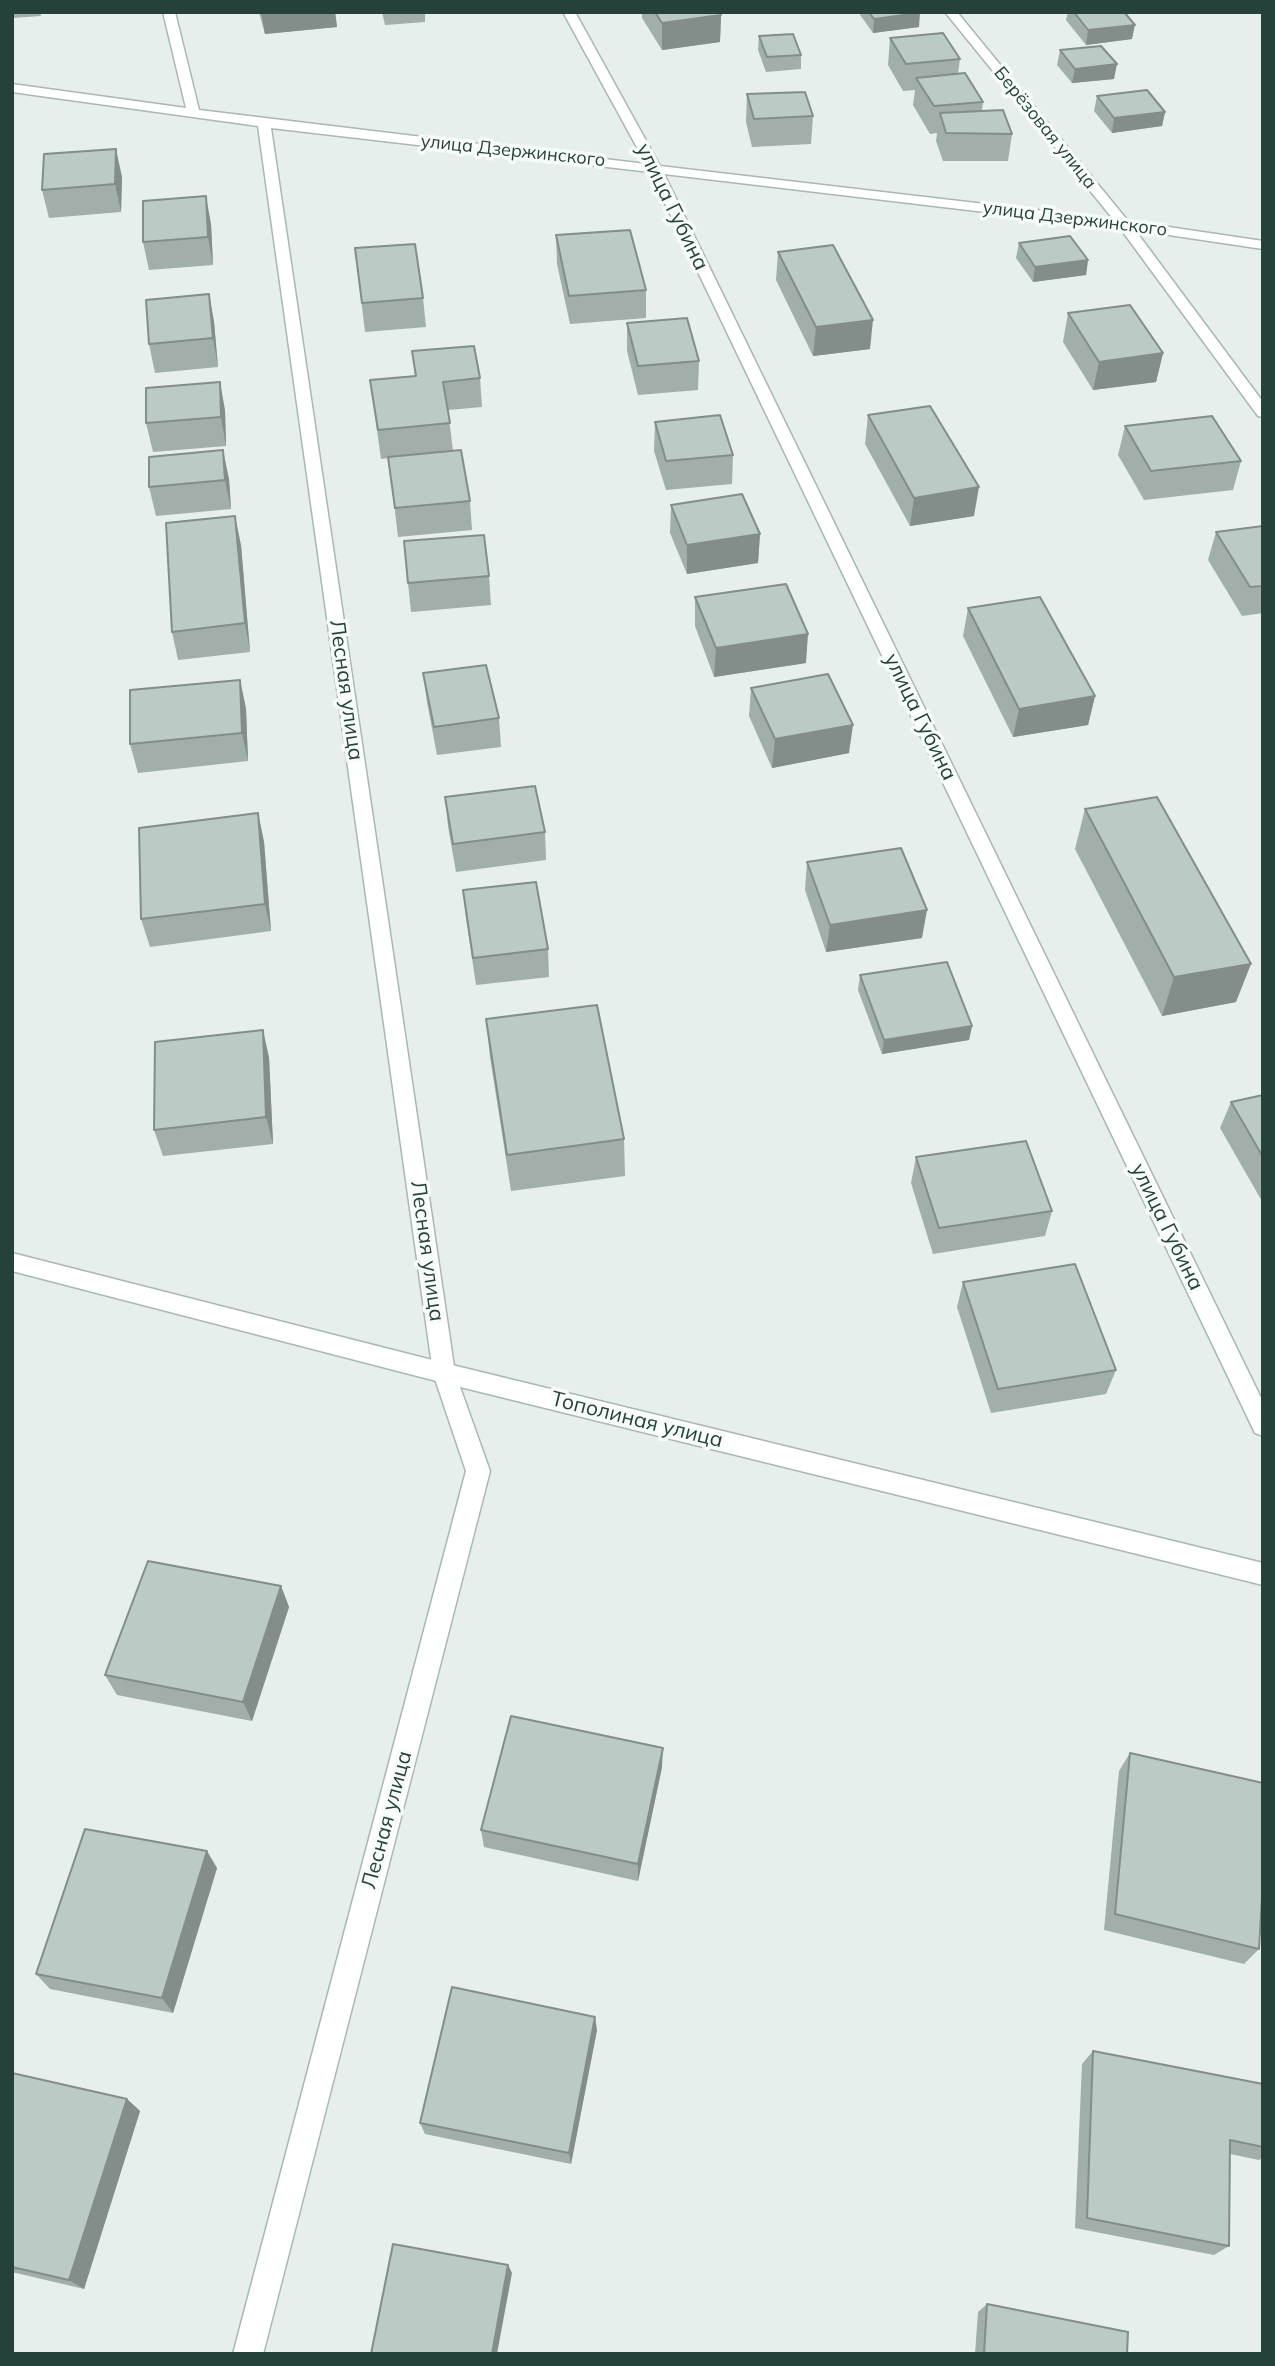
<!DOCTYPE html>
<meta charset="utf-8">
<style>
body{margin:0}
#map{position:relative;width:1275px;height:2366px;overflow:hidden;background:#e6efeb;font-family:Mulish,sans-serif}
canvas{display:block}
.frame{position:absolute;inset:0;border:14px solid #24423a;pointer-events:none}
</style>
<div id="map">
<canvas width="1275" height="2366"></canvas>
<div class="frame"></div>
</div>
<script>
const c = document.querySelector('canvas').getContext('2d');
c.lineJoin = 'round';
const toPath = rows => new Path2D(rows.map(r => 'M' + r).join(''));
function strokePath(path, color, width, dash) { c.strokeStyle = color; c.lineWidth = width; c.lineCap = dash ? 'butt' : 'round'; c.setLineDash(dash || []); c.stroke(path); }
function paint(path, color) { c.fillStyle = color; c.fill(path, 'evenodd'); }
function drawText(font, color, halo, rows, align = 'center') {
  c.font = font + ' Mulish,sans-serif'; c.lineWidth = 7; c.setLineDash([]); c.textBaseline = 'middle'; c.strokeStyle = halo; c.fillStyle = color; for (const [text, x, y, turn = 0] of rows) {
    c.save(); c.translate(x, y); c.rotate((+turn || 0) * Math.PI / 180); c.textAlign = isNaN(turn) ? turn : align; if (halo) c.strokeText(text, 0, 0); c.fillText(text, 0, 0); c.restore();
  }
}
const minor = toPath([
 [163,12,175,12,199,110,646,164,563,12,575,12,660,166,1113,219,945,12,957,12,1128,221,1263,241,1263,249,1135,230,1263,402,1263,417,1258,416,1120,228,664,174,1263,1402,1263,1436,1255,1433,650,172,271,128,455,1373,490,1471,263,2354,233,2354,466,1471,433,1373,258,126,12,92,12,84,186,108,163,12]
]);
const tertiary = toPath([
 [12,1253,444,1363,1263,1563,1263,1585,444,1383,12,1271,12,1253]
]);
const wall = toPath([
 [12,12,40,12,41,16,12,18],
 [259,12,335,12,337,27,265,34],
 [382,12,425,12,425,22,385,25],
 [642,12,719,12,721,15,720,42,662,50,642,18],
 [858,12,919,12,919,27,873,33],
 [1068,12,1124,12,1132,39,1086,45,1066,20],
 [759,36,801,55,801,69,766,72,758,50],
 [890,38,960,59,958,74,983,102,982,111,1012,134,1008,161,943,161,936,141,937,133,930,134,913,105,915,90,903,91,888,65],
 [1060,50,1114,79,1072,83,1057,65],
 [747,94,813,116,811,144,752,147,746,122],
 [1097,96,1165,112,1162,126,1112,133,1094,111],
 [122,177,121,212,49,218,42,190],
 [211,224,213,265,149,270,143,242],
 [556,235,646,290,646,318,570,324,557,264],
 [1019,243,1088,260,1086,275,1033,282,1016,258],
 [355,248,423,298,426,327,365,332],
 [778,252,870,349,813,356,776,280],
 [209,294,214,322,218,367,155,373,149,344],
 [1068,313,1163,353,1156,382,1093,390,1063,342],
 [627,323,699,361,698,390,638,395,627,351],
 [412,351,480,378,482,407,448,410,453,451,470,501,472,530,398,537,389,458,381,459,370,380,415,376],
 [225,410,226,446,153,452,146,423],
 [868,415,974,516,910,526,865,444],
 [655,422,733,455,732,484,666,490,654,451],
 [1125,426,1241,461,1233,490,1144,500,1118,455],
 [229,479,231,509,156,516,149,487],
 [671,505,760,534,758,563,687,574,670,533],
 [1263,526,1263,613,1242,616,1208,560,1216,532],
 [241,545,250,652,178,660,172,632],
 [489,576,491,605,411,612,408,583],
 [695,597,806,663,714,677,695,626],
 [968,608,1095,696,1088,725,1013,737,963,636],
 [423,673,499,718,501,747,437,755,427,702],
 [240,680,246,709,248,761,138,773,130,744],
 [751,688,849,753,772,768,749,716],
 [445,797,545,832,546,860,456,872,448,826],
 [1085,809,1236,1002,1162,1016,1075,849],
 [258,813,264,842,271,931,150,947,141,919],
 [807,862,922,938,826,952,805,890],
 [463,890,548,949,549,977,476,985,466,918],
 [860,975,972,1026,969,1040,882,1054,858,990],
 [486,1019,624,1139,625,1176,511,1191,490,1057],
 [269,1057,273,1144,163,1156,154,1130],
 [1263,1095,1263,1203,1220,1128,1231,1102],
 [916,1157,1052,1211,1045,1236,933,1254,911,1183],
 [963,1282,1116,1370,1106,1394,991,1413,957,1307],
 [281,1586,289,1607,252,1721,117,1695,105,1675],
 [1130,1753,1259,1949,1244,1964,1104,1930,1119,1771],
 [662,1767,638,1881,484,1847,481,1830],
 [217,1868,173,2013,50,1989,36,1974],
 [597,2030,571,2164,425,2134,420,2123],
 [1093,2051,1263,2084,1263,2157,1259,2160,1230,2154,1229,2246,1214,2255,1075,2228,1082,2064],
 [12,2073,127,2099,140,2111,84,2289,12,2272],
 [987,2304,1127,2354,975,2354,978,2312]
]);
const shadedWall = toPath([
 [261,12,335,12,337,27,265,34],
 [920,13,919,27,873,33,874,19],
 [721,15,720,42,662,50,662,23],
 [1135,25,1132,39,1086,45,1088,30],
 [1117,64,1114,79,1072,83,1075,69],
 [1165,112,1162,126,1112,133,1114,118],
 [116,149,122,177,121,212,115,184],
 [206,196,211,224,213,265,208,237],
 [1088,260,1086,275,1033,282,1035,267],
 [209,294,214,322,218,367,213,338],
 [873,320,870,349,813,356,816,327],
 [1163,353,1156,382,1093,390,1099,362],
 [220,382,225,410,226,446,221,417],
 [223,450,229,479,231,509,225,480],
 [979,487,974,516,910,526,914,498],
 [235,516,241,545,250,652,245,623],
 [760,534,758,563,687,574,687,545],
 [808,634,806,663,714,677,716,648],
 [240,680,246,709,248,761,242,733],
 [1095,696,1088,725,1013,737,1019,709],
 [853,725,849,753,772,768,775,739],
 [258,813,264,842,271,931,265,904],
 [927,910,922,938,826,952,830,925],
 [1251,964,1236,1002,1162,1016,1174,977],
 [972,1026,969,1040,882,1054,884,1040],
 [263,1030,269,1057,273,1144,266,1117],
 [281,1586,289,1607,252,1721,243,1702],
 [663,1748,662,1767,638,1881,638,1864],
 [207,1851,217,1868,173,2013,162,1998],
 [595,2017,597,2030,571,2164,569,2153],
 [127,2099,140,2111,84,2289,69,2280],
 [508,2265,512,2273,497,2354,492,2354]
]);
const building = toPath([
 [655,12,719,12,721,15,662,23,655,12],
 [869,12,919,12,920,13,874,19,869,12],
 [1074,12,1124,12,1135,25,1088,30,1074,12],
 [943,33,960,59,906,64,890,38,943,33],
 [793,34,801,55,767,57,759,36,793,34],
 [1101,46,1117,64,1075,69,1060,50,1101,46],
 [965,73,983,102,934,106,916,78,965,73],
 [1147,90,1165,112,1114,118,1097,96,1147,90],
 [805,92,813,116,754,119,747,94,805,92],
 [1003,110,1012,134,946,133,940,113,1003,110],
 [116,149,115,184,42,190,44,154,116,149],
 [206,196,208,237,143,242,143,201,206,196],
 [630,230,646,290,569,296,556,235,630,230],
 [1070,236,1088,260,1035,267,1019,243,1070,236],
 [415,244,423,298,362,303,355,248,415,244],
 [833,245,873,320,816,327,778,252,833,245],
 [209,294,213,338,149,344,146,300,209,294],
 [1130,305,1163,353,1099,362,1068,313,1130,305],
 [687,318,699,361,638,366,627,323,687,318],
 [474,346,480,378,443,382,450,423,378,430,370,380,416,376,412,351,474,346],
 [220,382,221,417,146,423,146,388,220,382],
 [930,406,979,487,914,498,868,415,930,406],
 [720,415,733,455,666,461,655,422,720,415],
 [1212,416,1241,461,1151,471,1125,426,1212,416],
 [223,450,225,480,149,487,149,457,223,450],
 [461,450,470,501,395,508,388,457,461,450],
 [742,494,760,534,687,545,671,505,742,494],
 [235,516,245,623,172,632,166,523,235,516],
 [1263,526,1263,586,1250,587,1216,532,1263,526],
 [484,535,489,576,408,583,404,541,484,535],
 [786,584,808,634,716,648,695,597,786,584],
 [1040,597,1095,696,1019,709,968,608,1040,597],
 [486,665,499,718,434,727,423,673,486,665],
 [828,674,853,725,775,739,751,688,828,674],
 [240,680,242,733,130,744,130,690,240,680],
 [535,786,545,832,453,844,445,797,535,786],
 [1157,797,1251,964,1174,977,1085,809,1157,797],
 [258,813,265,904,141,919,139,828,258,813],
 [901,848,927,910,830,925,807,862,901,848],
 [536,882,548,949,473,958,463,890,536,882],
 [947,962,972,1026,884,1040,860,975,947,962],
 [597,1005,624,1139,507,1155,486,1019,597,1005],
 [263,1030,266,1117,154,1130,155,1042,263,1030],
 [1263,1095,1263,1157,1231,1102,1263,1095],
 [1026,1141,1052,1211,939,1228,916,1157,1026,1141],
 [1075,1264,1116,1370,998,1389,963,1282,1075,1264],
 [148,1561,281,1586,243,1702,105,1675,148,1561],
 [511,1716,663,1748,638,1864,481,1830,511,1716],
 [1130,1753,1263,1783,1263,1879,1259,1949,1115,1914,1130,1753],
 [85,1829,207,1851,162,1998,36,1974,85,1829],
 [452,1987,595,2017,569,2153,420,2123,452,1987],
 [1093,2051,1263,2084,1263,2147,1230,2140,1229,2246,1087,2218,1093,2051],
 [12,2073,127,2099,69,2280,12,2267,12,2073],
 [393,2244,508,2265,492,2354,371,2354,393,2244],
 [987,2304,1128,2332,1127,2354,984,2354,987,2304]
]);
const farStreetnames = [
 ["Берёзовая улица",1045,128,51],
 ["улица Дзержинского",513,151,6],
 ["улица Дзержинского",1075,219,7]
];
const streetNames = [
 ["улица Губина",672,207,64],
 ["Лесная улица",346,690,82],
 ["улица Губина",920,717,64],
 ["улица Губина",1167,1227,64],
 ["Лесная улица",427,1251,82],
 ["Тополиная улица",637,1420,14],
 ["Лесная улица",387,1820,-75]
];
strokePath(minor, '#a8b8b2', 3);
strokePath(tertiary, '#a8b8b2', 3);
paint(minor, '#fff');
paint(tertiary, '#fff');
paint(wall, '#a1aea9');
paint(shadedWall, '#838d89');
paint(building, '#bbcac4');
strokePath(building, '#838d89', 2);
drawText('18px', '#24423a', '#f7fbf9', farStreetnames);
drawText('21px', '#24423a', '#f7fbf9', streetNames);
</script>
